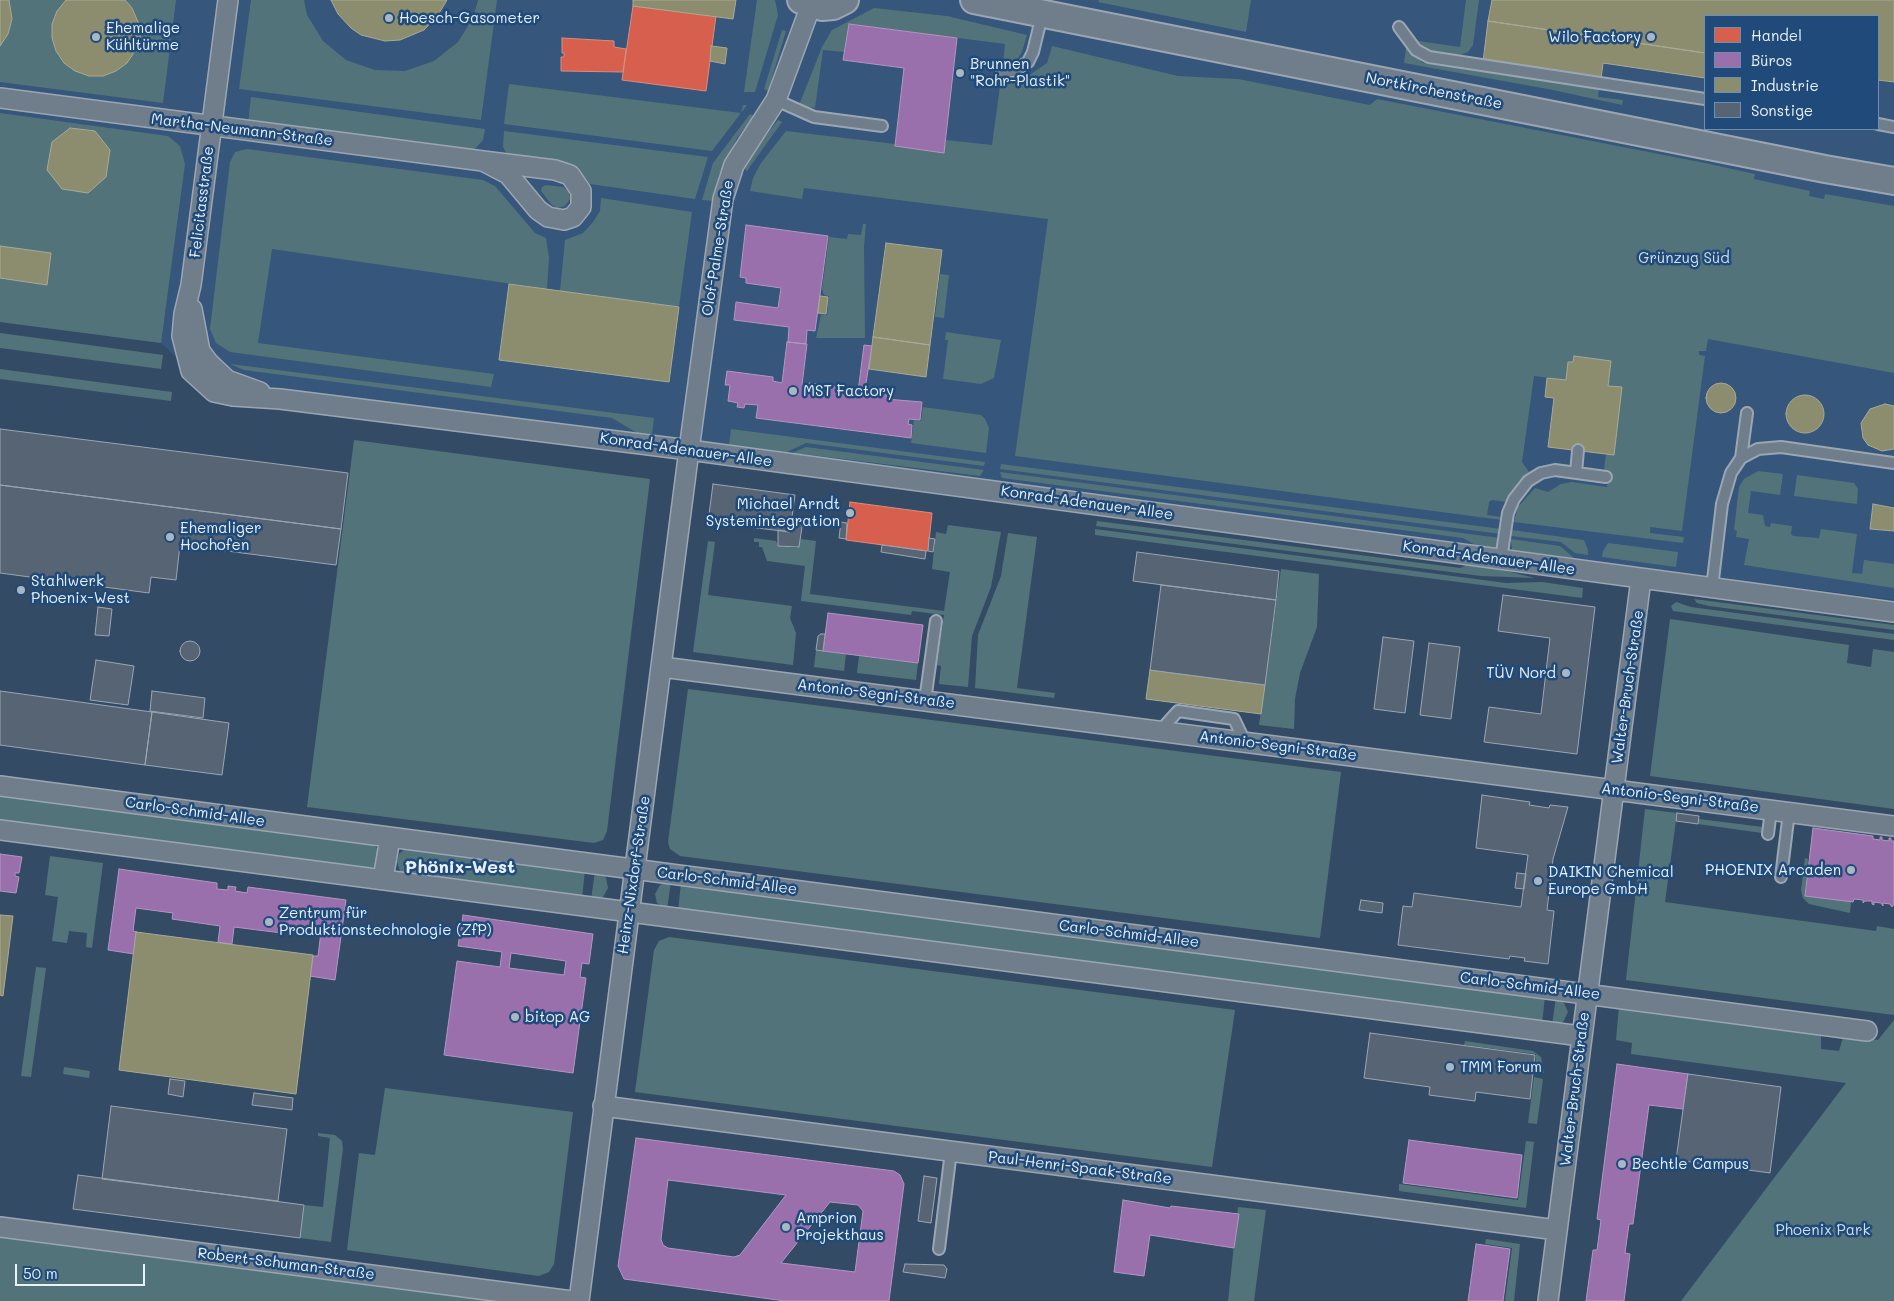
<!DOCTYPE html>
<meta charset="utf-8">
<style>
body{margin:0}
#map{position:relative;width:1894px;height:1301px;overflow:hidden;background:#344b65;font-family:Mali,sans-serif}
canvas{display:block}
.legend{position:absolute;left:1704px;top:15px;width:175px;height:115px;box-sizing:border-box;background:#1f4a7a;border:1px solid #6f8dac;margin:0;padding:6px 9px;list-style:none;font-size:15px;color:#e8f1f8}
.legend li{display:flex;align-items:center;gap:10px;height:25px}
.legend b{width:25px;border:1px solid #6f8dac}
.scale{position:absolute;left:15px;top:1264px;width:130px;height:22px;box-sizing:border-box;border:2px solid #e8f1f8;border-top:0;padding-left:6px;font-size:15px;line-height:18px;white-space:nowrap;color:#e8f1f8;-webkit-text-stroke:4px #1f4a7a;paint-order:stroke}
</style>
<div id="map">
<canvas width="1894" height="1301"></canvas>
<ul class="legend">
<li><b style="height:14px;background:#d6604d"></b>Handel</li>
<li><b style="height:14px;background:#9970ab"></b>Büros</li>
<li><b style="height:14px;background:#8c8c6e"></b>Industrie</li>
<li><b style="height:14px;background:#576473"></b>Sonstige</li>
</ul>
<div class="scale">50 m</div>
</div>
<script>
const c = document.querySelector('canvas').getContext('2d');
c.lineJoin = 'round';
function paint(path, color) { c.fillStyle = color; c.fill(path, 'evenodd'); }
const toPath = rows => new Path2D(rows.map(r => 'M' + r).join(''));
function strokePath(path, color, width, dash) { c.strokeStyle = color; c.lineWidth = width; c.lineCap = dash ? 'butt' : 'round'; c.setLineDash(dash || []); c.stroke(path); }
function drawText(font, color, halo, rows, align = 'center') {
  c.font = font + ' Mali,sans-serif'; c.lineWidth = 5; c.setLineDash([]); c.textBaseline = 'middle'; c.strokeStyle = halo; c.fillStyle = color; for (const [text, x, y, turn = 0] of rows) {
    c.save(); c.translate(x, y); c.rotate((+turn || 0) * Math.PI / 180); c.textAlign = isNaN(turn) ? turn : align; if (halo) c.strokeText(text, 0, 0); c.fillText(text, 0, 0); c.restore();
  }
}
const built = toPath([
 [0,0,1894,0,1894,600,338,399,198,378,161,343,0,322],
 [1705,16,1878,16,1878,129,1705,129]
]);
const green = toPath([
 [0,0,176,0,163,103,0,82],
 [251,0,304,0,307,15,323,41,346,60,375,70,405,71,434,61,458,42,473,18,478,0,497,0,481,120,239,89],
 [757,0,775,0,778,15,755,92,744,92],
 [1099,0,1251,0,1246,32,1098,2],
 [1466,0,1479,0,1473,45,1468,52,1461,55,1426,50,1421,47,1418,41,1460,47],
 [874,8,947,16,1027,35,1022,52,1016,61,1009,64,1003,64,1005,44,849,24,845,52,823,50,815,108,799,105,822,47,832,30],
 [782,30,786,31,768,91,764,89],
 [1052,46,1178,76,1238,79,1370,105,1377,99,1705,163,1755,174,1754,179,1810,191,1809,196,1824,199,1825,194,1894,206,1894,373,1708,339,1706,351,1699,351,1699,355,1705,356,1682,531,1650,527,1650,533,1684,537,1683,543,1514,522,1518,507,1535,488,1548,492,1561,484,1572,482,1607,487,1609,471,1604,470,1606,454,1621,387,1608,386,1610,361,1574,356,1573,362,1568,362,1566,380,1534,376,1522,462,1529,472,1518,482,1506,502,1492,500,1489,502,1487,515,1502,517,1502,520,1015,456,1048,219,804,188,802,199,750,191,753,178,761,163,786,131,895,144,895,146,944,152,946,140,992,145,1001,79,1017,79,1031,74,1047,63],
 [1406,48,1423,63,1599,89,1598,97,1623,100,1622,105,1553,90,1404,63],
 [509,84,741,113,743,105,747,105,712,151,504,124],
 [251,97,485,129,483,140,476,148,467,152,248,124],
 [0,113,168,136,180,146,185,164,161,343,0,322],
 [750,114,754,116,737,138,719,175,713,201,702,200,713,163],
 [778,120,782,122,747,171,744,168,752,154],
 [504,131,708,157,695,199,590,184,578,169,569,166,514,158,507,154,503,147],
 [247,149,483,180,495,186,535,233,546,238,549,258,547,289,272,249,258,343,494,374,491,387,230,352,216,343,210,329,230,162,235,152],
 [546,185,563,187,569,192,570,199,565,206,558,208,552,205,541,191,542,187],
 [601,198,692,212,679,307,560,291,565,240,583,233,593,222,600,211],
 [863,224,866,224,864,246,865,338,816,338,821,315,827,315,829,296,824,295,822,289,829,237,847,239,848,234,861,235],
 [940,274,949,275,944,318,935,317],
 [946,332,1001,340,994,378,981,384,943,379,948,340,945,340],
 [0,333,163,355,161,369,0,348],
 [230,364,654,418,652,434,637,433,612,418,244,370],
 [0,369,172,392,171,401,0,379],
 [923,407,981,415,985,419,989,428,986,453,911,443,914,420,921,421],
 [731,429,985,462,984,466,806,443,787,452,729,445],
 [354,440,650,479,607,831,603,840,594,843,307,807],
 [806,447,984,470,980,476,803,454,796,458,785,456],
 [1001,464,1501,529,1501,534,1000,469],
 [1758,471,1783,474,1780,495,1751,491,1748,513,1763,515,1765,526,1770,527,1771,523,1792,526,1791,534,1793,536,1819,538,1821,529,1857,534,1852,573,1862,574,1864,560,1894,564,1894,588,1744,565,1749,539,1736,537,1737,531,1734,530,1739,487,1744,479],
 [1000,472,1500,538,1500,543,1496,548,1477,546,1463,538,1002,478],
 [1797,475,1854,483,1858,489,1857,504,1794,496],
 [1097,521,1460,568,1473,563,1535,578,1481,576,1096,526],
 [948,525,1001,532,991,587,972,636,968,687,939,684,941,666,937,665,944,615,912,611,911,615,801,601,805,566,767,561,762,547,759,547,759,542,754,542,754,538,776,541,778,546,797,548,801,539,816,541,810,594,944,611,950,572,932,569,936,532,946,534],
 [1095,529,1506,583,1542,582,1583,588,1582,598,1095,535],
 [1512,530,1584,540,1588,550,1588,555,1575,553,1561,542,1511,536],
 [1008,533,1037,537,1017,688,1055,693,1054,698,975,688,978,635,1001,576],
 [1511,539,1560,546,1574,558,1512,550],
 [708,541,715,542,708,595,792,606,790,618,796,633,793,665,693,652],
 [1608,543,1678,552,1676,567,1602,557,1603,551],
 [1281,569,1319,574,1317,627,1300,673,1295,699,1294,729,1259,725],
 [1694,599,1894,625,1894,630,1709,606,1697,603],
 [1676,602,1691,607,1894,634,1894,640,1673,611,1671,606],
 [1670,619,1849,645,1847,663,1871,667,1873,649,1894,652,1894,809,1650,776],
 [816,650,846,654,844,671,814,667],
 [859,656,918,663,916,680,857,673],
 [688,689,1341,772,1320,938,680,856,670,849,668,842],
 [0,796,369,842,380,850,378,864,367,871,0,823],
 [1645,809,1677,813,1665,902,1876,931,1877,926,1894,929,1894,1015,1626,980],
 [1699,819,1763,827,1762,833,1698,824],
 [407,847,585,870,582,899,408,877,400,871,397,862,399,854],
 [50,856,103,863,92,948,86,947,87,933,69,931,67,943,52,941,58,897,45,895],
 [1805,858,1808,859,1805,895,1851,902,1850,913,1809,904,1803,898,1801,890],
 [595,871,603,874,606,878,608,888,603,897,591,900],
 [671,881,667,910,657,903,655,894,660,885],
 [681,883,1545,996,1542,1024,678,911],
 [669,937,1235,1010,1212,1167,635,1092,654,950,659,941],
 [36,967,46,968,31,1077,21,1076],
 [1556,997,1564,1003,1568,1012,1563,1022,1552,1025],
 [1619,1006,1821,1034,1821,1049,1839,1051,1843,1037,1848,1036,1878,1040,1894,1020,1894,1301,1681,1301,1846,1083,1631,1054,1632,1043,1616,1040],
 [1465,1041,1533,1051,1541,1057,1544,1073,1535,1072,1536,1054,1464,1045],
 [64,1067,90,1071,89,1078,63,1074],
 [1534,1077,1543,1079,1537,1124,1528,1123],
 [385,1088,573,1112,554,1264,549,1272,539,1276,347,1250,359,1153,375,1155],
 [318,1133,335,1135,342,1141,343,1149,331,1242,300,1238,304,1205,323,1207,330,1138,318,1136],
 [1526,1141,1534,1142,1526,1208,1399,1191,1399,1184,1518,1200],
 [1238,1207,1266,1210,1254,1301,1228,1301],
 [0,1234,517,1301,0,1301],
 [1486,1239,1520,1244,1514,1301,1505,1301,1512,1248,1485,1244]
]);
const shops = toPath([
 [633,6,716,16,706,91,622,80,633,6],
 [562,38,614,41,614,47,626,49,623,72,561,71,561,57,564,57,564,53,562,53,562,38],
 [850,502,932,513,928,551,846,540,850,502]
]);
const offices = toPath([
 [849,24,957,38,944,153,895,146,904,68,843,60,849,24],
 [746,225,828,236,815,331,807,330,806,344,788,342,789,327,734,320,736,302,778,308,781,288,746,283,746,278,740,277,746,225],
 [787,342,807,344,802,385,809,386,809,383,857,389,858,392,864,345,872,346,865,389,866,387,887,389,886,399,922,402,920,420,909,419,908,424,912,425,911,438,756,418,758,405,745,404,744,408,737,407,738,403,728,401,730,385,725,385,727,371,773,377,773,381,782,383,787,342],
 [828,613,923,625,918,663,823,651,828,613],
 [1813,828,1873,836,1873,839,1880,840,1880,837,1882,837,1882,840,1889,841,1889,838,1891,838,1891,841,1894,841,1894,904,1892,907,1890,904,1883,903,1883,906,1881,903,1874,902,1874,905,1872,904,1872,901,1865,901,1863,903,1863,900,1854,899,1853,902,1805,896,1813,828],
 [0,854,22,857,19,873,15,873,15,876,19,877,16,893,0,891,0,854],
 [119,869,217,883,217,889,228,890,228,886,236,887,235,891,247,893,248,887,346,900,335,980,310,976,313,956,318,956,321,932,283,927,282,933,234,927,232,944,218,942,220,926,172,919,173,913,136,908,133,931,137,932,134,954,108,950,119,869],
 [463,915,593,934,589,964,582,963,580,977,586,978,573,1073,444,1055,457,961,500,967,502,952,458,946,463,915],
 [511,953,566,961,564,975,509,968,511,953],
 [1617,1064,1688,1074,1683,1109,1649,1105,1633,1224,1629,1224,1625,1253,1630,1254,1624,1301,1586,1301,1593,1250,1597,1250,1601,1220,1597,1219,1617,1064],
 [636,1138,894,1171,900,1175,904,1184,889,1301,785,1301,624,1279,618,1266,636,1138],
 [668,1180,786,1195,740,1255,734,1257,668,1248,663,1245,661,1239,668,1180],
 [830,1202,858,1205,863,1211,855,1272,781,1263,830,1202],
 [1409,1140,1522,1155,1517,1198,1403,1183,1409,1140],
 [1123,1200,1170,1208,1171,1206,1239,1214,1234,1248,1150,1235,1144,1276,1114,1272,1123,1200],
 [1476,1244,1510,1249,1503,1301,1468,1301,1476,1244]
]);
const industry = toPath([
 [0,0,9,0,12,19,8,34,0,46,0,0],
 [66,0,125,0,132,8,138,22,140,37,135,51,127,63,116,71,103,76,89,76,75,71,64,63,56,51,52,38,52,24,57,11,66,0],
 [331,0,447,0,438,15,424,30,400,40,385,41,361,35,351,28,338,14,331,0],
 [633,0,736,0,733,19,633,6,633,0],
 [1492,0,1894,0,1894,82,1878,80,1878,16,1705,16,1705,53,1488,21,1492,0],
 [1488,21,1705,53,1705,78,1603,63,1601,79,1483,62,1488,21],
 [711,46,727,48,725,64,710,61,711,46],
 [70,128,95,131,110,150,106,177,88,193,62,189,47,170,52,142,70,128],
 [886,243,942,250,930,345,873,337,886,243],
 [0,246,51,253,47,285,0,278,0,246],
 [509,284,679,307,669,382,499,360,509,284],
 [820,296,828,297,826,314,818,313,820,296],
 [873,337,930,345,926,377,869,369,873,337],
 [1574,356,1611,361,1608,386,1622,387,1614,455,1548,447,1554,398,1545,397,1547,378,1566,380,1568,362,1573,362,1574,356],
 '1706 398a15 15 0 1 1 30 0a15 15 0 1 1-30 0Z',
 '1786 414a19 19 0 1 1 38 0a19 19 0 1 1-38 0Z',
 [1885,404,1894,406,1894,449,1882,451,1868,445,1863,438,1861,423,1870,409,1885,404],
 [1873,504,1894,508,1894,531,1870,529,1873,504],
 [1150,670,1265,685,1261,714,1146,699,1150,670],
 [0,915,13,916,3,996,0,995,0,915],
 [136,932,313,955,296,1094,119,1070,136,932]
]);
const building = toPath([
 [0,429,348,473,341,529,0,485,0,429],
 [713,484,795,495,790,532,708,522,713,484],
 [0,485,341,529,336,565,180,545,176,580,151,577,149,593,0,573,0,485],
 [792,516,803,520,799,547,778,546,778,530,790,532,792,516],
 [841,522,847,523,846,539,839,538,841,522],
 [929,538,935,539,933,552,928,551,929,538],
 [882,545,926,551,925,559,881,552,882,545],
 [1137,552,1279,571,1276,600,1133,581,1137,552],
 [1161,585,1276,600,1265,685,1150,670,1161,585],
 [1503,595,1595,607,1577,754,1484,742,1489,707,1541,714,1550,638,1498,631,1503,595],
 [98,607,112,609,109,636,95,635,98,607],
 [821,634,825,634,823,651,816,650,818,636,821,634],
 [1383,637,1414,641,1405,713,1374,709,1383,637],
 '180 651a10 10 0 1 1 20 0a10 10 0 1 1-20 0Z',
 [1429,643,1460,647,1451,719,1420,715,1429,643],
 [96,660,134,666,128,705,90,700,96,660],
 [0,691,152,712,145,765,0,745,0,691],
 [152,691,205,698,203,718,150,711,152,691],
 [152,712,229,723,222,775,145,765,152,712],
 [1482,795,1530,802,1529,805,1549,808,1550,805,1568,807,1553,859,1547,910,1554,911,1548,964,1524,961,1525,958,1510,956,1509,959,1398,945,1403,906,1412,907,1414,893,1521,907,1528,855,1476,848,1482,795],
 [1677,813,1699,816,1698,824,1676,821,1677,813],
 [1517,873,1526,874,1524,889,1515,888,1517,873],
 [1361,900,1383,903,1382,913,1359,910,1361,900],
 [1370,1033,1535,1055,1530,1099,1476,1092,1475,1101,1429,1095,1430,1087,1364,1078,1370,1033],
 [1688,1074,1781,1087,1770,1173,1676,1160,1688,1074],
 [170,1079,185,1081,183,1097,168,1094,170,1079],
 [254,1093,293,1098,292,1110,252,1105,254,1093],
 [111,1106,287,1129,278,1201,102,1179,111,1106],
 [78,1175,304,1205,300,1238,73,1209,78,1175],
 [924,1176,937,1178,931,1223,918,1221,924,1176],
 [905,1264,944,1265,947,1269,945,1278,903,1272,905,1264]
]);
const service = toPath([
 [1399,27,1416,50,1429,57,1705,99],
 [1002,71,1013,71,1028,62,1033,52,1042,15],
 [776,100,814,117,882,126],
 [1878,124,1894,127],
 [1741,458,1747,413],
 [1576,473,1578,450],
 [1501,559,1508,513,1514,499,1528,481,1541,473,1555,470,1606,477],
 [1712,588,1722,504,1731,473,1741,458,1758,449,1781,447,1894,463],
 [925,701,936,621],
 [1160,731,1178,711,1234,719,1245,742],
 [1768,834,1771,810],
 [1781,877,1789,812],
 [939,1249,951,1151]
]);
const minor = toPath([
 [228,0,191,285,184,314,182,336,191,371,214,392,233,396,280,399,689,450,1894,612],
 [0,98,483,161],
 [483,161,555,170,570,175,581,191,581,207,573,217,564,220,548,217,538,210,508,174,483,161],
 [192,309,200,351,209,363,227,380,260,392],
 [662,667,1894,826],
 [0,786,1867,1031],
 [0,830,1581,1036],
 [383,879,390,838],
 [603,1106,1557,1230],
 [0,1227,572,1301],
 [579,1301,689,450,723,199,734,165,776,100,811,5],
 [1548,1301,1641,579]
]);
const secondary = toPath([
 [801,0,822,7,833,6,845,0],
 [974,0,1825,169,1894,181]
]);
const markers = [
 [389,18,5,"#a9b7c5"],
 [96,37,5,"#a9b7c5"],
 [1651,37,5,"#a9b7c5"],
 [960,73,5,"#a9b7c5"],
 [793,391,5,"#a9b7c5"],
 [850,513,5,"#a9b7c5"],
 [170,537,5,"#a9b7c5"],
 [21,590,5,"#a9b7c5"],
 [1566,673,5,"#a9b7c5"],
 [1851,870,5,"#a9b7c5"],
 [1538,881,5,"#a9b7c5"],
 [269,922,5,"#a9b7c5"],
 [515,1017,5,"#a9b7c5"],
 [1450,1067,5,"#a9b7c5"],
 [1622,1164,5,"#a9b7c5"],
 [786,1227,5,"#a9b7c5"]
];
const poiNames = [
 ["Hoesch-Gasometer",399,18],
 ["Ehemalige",106,28],
 ["Kühltürme",106,45],
 ["Wilo Factory",1641,37,"right"],
 ["Brunnen",970,64],
 ["\"Rohr-Plastik\"",970,81],
 ["MST Factory",803,391],
 ["Michael Arndt",840,504,"right"],
 ["Systemintegration",840,521,"right"],
 ["Ehemaliger",180,528],
 ["Hochofen",180,545],
 ["Stahlwerk",31,581],
 ["Phoenix-West",31,598],
 ["TÜV Nord",1556,673,"right"],
 ["PHOENIX Arcaden",1841,870,"right"],
 ["DAIKIN Chemical",1548,872],
 ["Europe GmbH",1548,889],
 ["Zentrum für",279,913],
 ["Produktionstechnologie (ZfP)",279,930],
 ["bitop AG",525,1017],
 ["TMM Forum",1460,1067],
 ["Bechtle Campus",1632,1164],
 ["Amprion",796,1218],
 ["Projekthaus",796,1235]
];
const streetNames = [
 ["Nortkirchenstraße",1434,91,11],
 ["Martha-Neumann-Straße",242,130,7],
 ["Felicitasstraße",202,202,-83],
 ["Olof-Palme-Straße",718,248,-81],
 ["Konrad-Adenauer-Allee",686,450,8],
 ["Konrad-Adenauer-Allee",1087,503,8],
 ["Konrad-Adenauer-Allee",1489,558,8],
 ["Walter-Bruch-Straße",1628,687,-82],
 ["Antonio-Segni-Straße",876,694,7],
 ["Antonio-Segni-Straße",1278,746,7],
 ["Antonio-Segni-Straße",1680,798,7],
 ["Carlo-Schmid-Allee",195,812,8],
 ["Heinz-Nixdorf-Straße",634,875,-82],
 ["Carlo-Schmid-Allee",727,881,7],
 ["Carlo-Schmid-Allee",1129,934,7],
 ["Carlo-Schmid-Allee",1530,986,7],
 ["Walter-Bruch-Straße",1575,1089,-83],
 ["Paul-Henri-Spaak-Straße",1080,1168,7],
 ["Robert-Schuman-Straße",286,1264,7]
];
const parkNames = [
 ["Grünzug Süd",1684,258],
 ["Phoenix Park",1823,1230]
];
const quarterNames = [
 ["Phönix-West",460,867]
];
paint(built, '#36567b');
paint(green, '#53737b');
paint(shops, '#d6604d');
strokePath(shops, '#db8c80', 1);
paint(offices, '#9970ab');
strokePath(offices, '#b197c2', 1);
paint(industry, '#8c8c6e');
strokePath(industry, '#a8aa97', 1);
paint(building, '#576473');
strokePath(building, '#9aa6b3', 1);
strokePath(service, '#9aa6b3', 14);
strokePath(minor, '#9aa6b3', 22);
strokePath(secondary, '#9aa6b3', 30);
strokePath(service, '#707e8c', 10);
strokePath(minor, '#707e8c', 19);
strokePath(secondary, '#707e8c', 26);
for (const [x, y, r, color] of markers) { const dot = new Path2D(); dot.arc(x, y, r, 0, 2 * Math.PI); c.fillStyle = color; c.fill(dot); strokePath(dot, '#1f4a7a', 2); }
drawText('15px', '#e8f1f8', '#1f4a7a', poiNames, 'left');
drawText('15px', '#e8f1f8', '#1f4a7a', streetNames);
drawText('15px', '#d2dfe6', '#1f4a7a', parkNames);
drawText('bold 18px', '#e8f1f8', '#1f4a7a', quarterNames);
</script>
